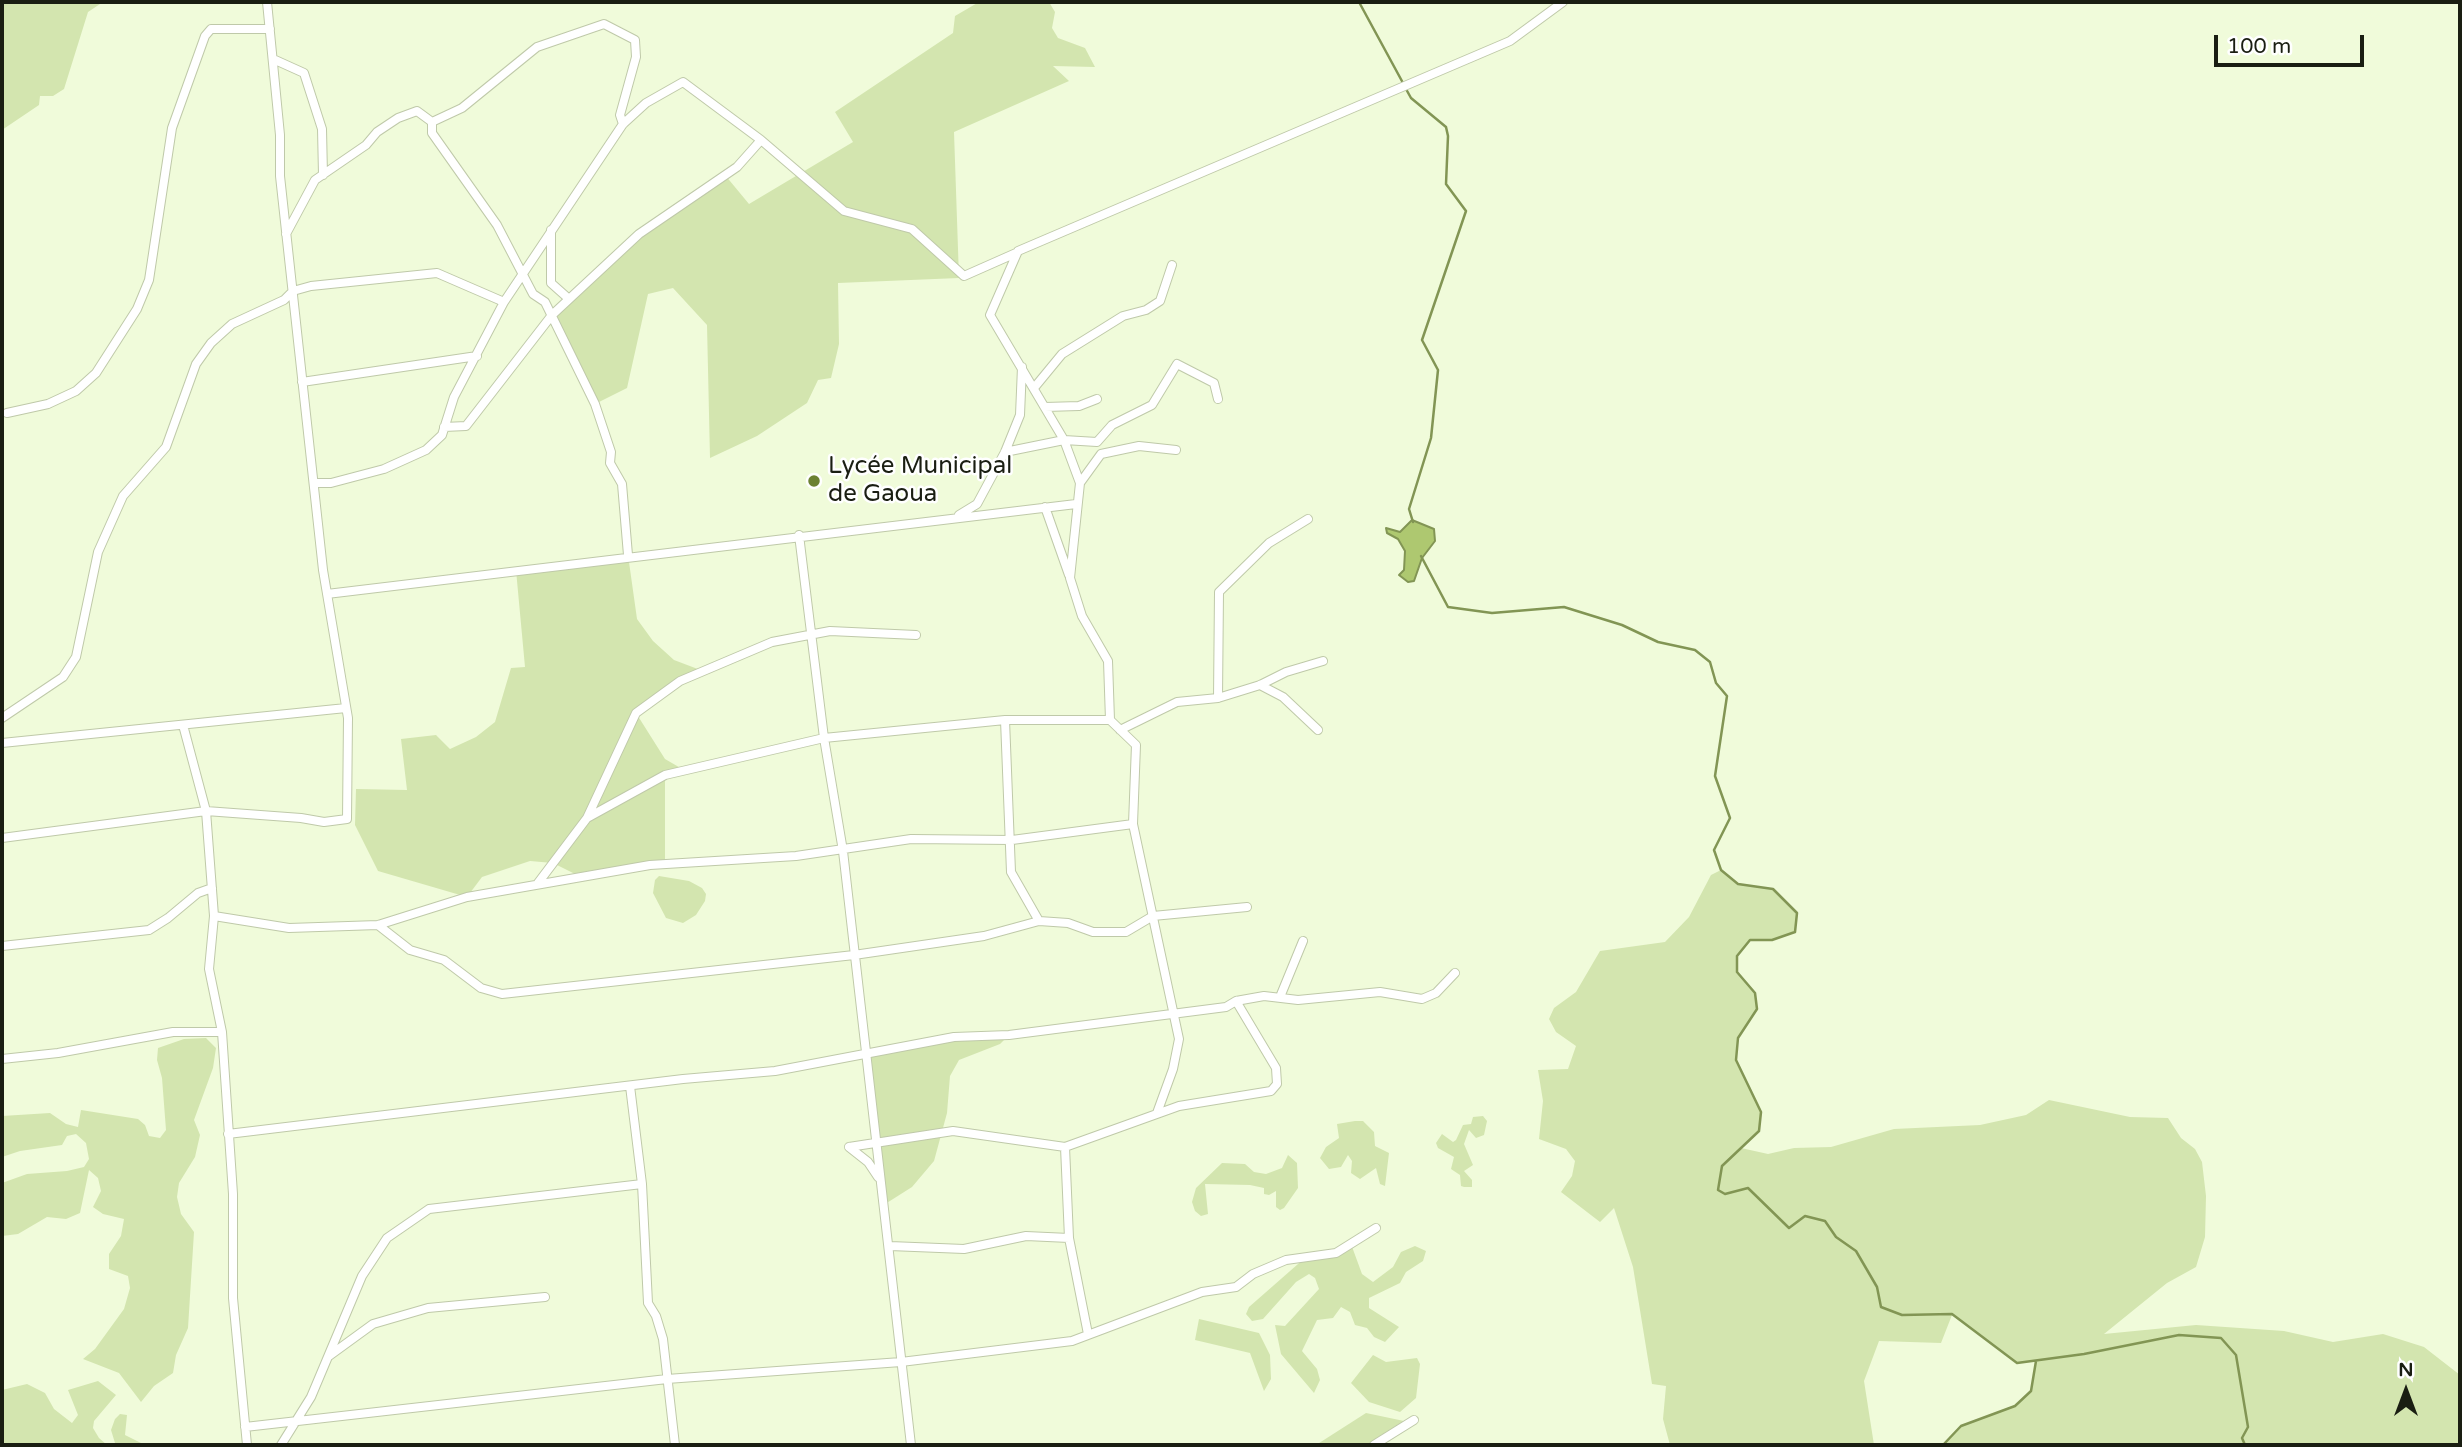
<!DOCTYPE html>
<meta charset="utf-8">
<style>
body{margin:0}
#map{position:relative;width:2462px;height:1447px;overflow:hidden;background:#f0fbda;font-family:"Varela Round",sans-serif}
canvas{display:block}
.frame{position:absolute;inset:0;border:4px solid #1a1e12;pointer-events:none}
.north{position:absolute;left:2371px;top:1356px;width:70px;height:70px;-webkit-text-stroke:5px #fff;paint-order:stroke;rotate:0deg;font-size:19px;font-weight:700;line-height:28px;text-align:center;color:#1a1e12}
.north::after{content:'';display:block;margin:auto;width:24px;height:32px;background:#1a1e12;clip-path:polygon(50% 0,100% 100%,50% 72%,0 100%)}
.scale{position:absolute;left:2214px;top:35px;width:150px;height:32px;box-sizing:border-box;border:4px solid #1a1e12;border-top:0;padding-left:9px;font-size:21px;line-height:24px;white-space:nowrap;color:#1a1e12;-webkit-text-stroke:5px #fff;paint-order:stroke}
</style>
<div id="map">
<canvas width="2462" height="1447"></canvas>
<div class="frame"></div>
<div class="north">N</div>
<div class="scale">100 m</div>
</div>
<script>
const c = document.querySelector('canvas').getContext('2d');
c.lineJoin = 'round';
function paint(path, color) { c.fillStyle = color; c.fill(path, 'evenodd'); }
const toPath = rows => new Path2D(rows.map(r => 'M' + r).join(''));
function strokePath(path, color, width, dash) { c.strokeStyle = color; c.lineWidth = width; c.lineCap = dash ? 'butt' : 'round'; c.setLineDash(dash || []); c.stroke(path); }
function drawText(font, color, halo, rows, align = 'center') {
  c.font = font + ' "Varela Round",sans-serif'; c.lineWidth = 5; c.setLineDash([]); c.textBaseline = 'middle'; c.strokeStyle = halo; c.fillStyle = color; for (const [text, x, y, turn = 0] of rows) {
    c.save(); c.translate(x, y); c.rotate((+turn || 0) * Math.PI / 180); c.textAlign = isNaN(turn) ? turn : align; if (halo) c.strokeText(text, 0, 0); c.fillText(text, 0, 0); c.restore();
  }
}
const green = toPath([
 [2,2,103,2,88,12,64,89,53,96,40,96,39,105,2,130],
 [979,2,1049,2,1055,12,1052,28,1058,38,1085,48,1095,67,1053,66,1069,81,954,132,959,278,838,283,839,344,831,378,818,380,807,403,757,436,710,458,707,325,673,288,648,294,627,388,595,404,552,315,639,234,725,175,749,204,853,142,835,112,953,33,955,16],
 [628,555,637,619,653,641,674,660,703,671,680,681,636,713,665,759,684,770,665,775,665,863,579,876,553,863,530,861,482,877,467,897,378,871,355,825,356,789,407,790,401,739,436,735,450,749,476,737,495,722,511,668,525,667,516,570],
 [1721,870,1738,884,1773,889,1797,913,1795,932,1772,940,1750,940,1737,956,1737,972,1755,993,1757,1009,1738,1038,1736,1060,1761,1112,1759,1131,1741,1148,1768,1154,1794,1148,1831,1147,1894,1129,1980,1125,2026,1115,2049,1100,2130,1117,2168,1118,2181,1138,2195,1149,2202,1162,2206,1196,2205,1237,2196,1267,2167,1283,2104,1334,2196,1325,2284,1331,2333,1342,2383,1334,2424,1347,2460,1375,2460,1445,1943,1445,1961,1426,2015,1405,2031,1391,2036,1361,2017,1363,1952,1315,1941,1343,1879,1341,1864,1381,1874,1445,1670,1445,1663,1419,1666,1386,1652,1384,1633,1267,1614,1208,1600,1222,1561,1192,1572,1176,1575,1161,1566,1149,1539,1139,1543,1101,1538,1070,1568,1069,1576,1046,1556,1032,1549,1019,1554,1008,1576,992,1600,951,1665,942,1689,917,1711,875],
 [659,876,689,881,702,888,706,894,705,901,696,915,683,923,666,918,653,893,655,880],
 [1009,1035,1000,1044,959,1060,950,1076,947,1113,934,1161,912,1187,882,1206,865,1055,917,1044],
 [206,1038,216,1048,213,1068,194,1120,200,1135,195,1157,179,1183,177,1197,181,1214,194,1232,188,1328,176,1355,173,1373,154,1386,141,1402,119,1373,83,1359,95,1349,124,1309,130,1288,128,1276,109,1269,109,1254,121,1236,124,1219,103,1214,93,1207,101,1191,98,1178,89,1170,80,1213,66,1219,47,1217,18,1234,2,1236,2,1183,27,1174,67,1171,84,1167,89,1159,86,1143,76,1134,67,1136,62,1145,20,1151,2,1157,2,1116,50,1113,66,1124,78,1127,81,1110,138,1119,145,1125,149,1136,160,1138,166,1130,162,1078,157,1060,158,1048,184,1039],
 [1483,1116,1487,1121,1484,1135,1476,1138,1469,1130,1464,1144,1473,1165,1464,1171,1472,1180,1472,1187,1464,1187,1461,1186,1460,1175,1451,1169,1454,1157,1438,1148,1436,1143,1442,1134,1453,1142,1456,1140,1463,1125,1471,1124,1473,1117],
 [1355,1121,1363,1121,1374,1132,1375,1146,1389,1153,1385,1186,1380,1184,1376,1168,1360,1179,1351,1173,1352,1161,1348,1155,1341,1167,1329,1169,1320,1158,1326,1147,1339,1138,1337,1124],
 [1288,1155,1297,1163,1298,1188,1284,1208,1280,1210,1276,1207,1276,1191,1269,1195,1264,1194,1264,1188,1250,1185,1205,1184,1208,1214,1201,1216,1195,1211,1192,1202,1196,1188,1222,1163,1245,1164,1254,1172,1266,1174,1282,1168],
 [1351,1244,1362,1274,1373,1282,1393,1267,1401,1252,1415,1246,1426,1251,1423,1261,1406,1272,1400,1283,1369,1298,1369,1308,1399,1327,1385,1342,1374,1337,1367,1328,1355,1325,1350,1312,1341,1307,1333,1318,1317,1320,1302,1351,1317,1369,1320,1380,1314,1393,1281,1354,1275,1325,1285,1326,1319,1289,1315,1278,1309,1274,1296,1282,1263,1319,1252,1321,1246,1314,1249,1307,1306,1257,1321,1256],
 [1199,1319,1259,1333,1270,1355,1271,1379,1264,1391,1250,1353,1195,1340],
 [1373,1355,1386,1362,1417,1358,1420,1364,1416,1398,1400,1412,1369,1402,1351,1383],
 [98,1381,116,1395,94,1421,93,1428,99,1438,107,1445,115,1443,111,1430,115,1419,120,1414,127,1415,125,1435,145,1445,2,1445,2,1390,27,1384,45,1393,54,1409,72,1423,78,1415,68,1390],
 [1366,1413,1404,1421,1369,1445,1316,1445]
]);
const water = toPath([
 [1412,520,1434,529,1435,541,1422,558,1414,581,1408,582,1399,575,1404,570,1405,551,1398,539,1387,533,1386,528,1400,532,1412,520]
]);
const stream = toPath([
 [1359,2,1403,83],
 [1406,89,1411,98,1446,127,1448,136,1446,184,1466,211,1422,340,1438,370,1431,438,1409,509,1413,522],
 [1421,556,1448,607,1492,613,1564,607,1622,625,1658,642,1695,650,1710,662,1716,683,1727,696,1715,776,1730,818,1714,850,1721,870,1738,884,1773,889,1797,913,1795,932,1772,940,1750,940,1737,956,1737,972,1755,993,1757,1009,1738,1038,1736,1060,1761,1112,1759,1131,1722,1166,1718,1190,1725,1194,1748,1188,1789,1228,1805,1216,1825,1221,1836,1237,1856,1251,1877,1287,1881,1307,1902,1315,1952,1314,2017,1363,2084,1354,2179,1335,2221,1338,2236,1355,2248,1427,2242,1438,2245,1445],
 [1943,1445,1961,1426,2015,1406,2031,1391,2036,1361]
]);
const minor = toPath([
 [273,59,304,73,322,129,323,175],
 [432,122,432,133,497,225,533,294,545,302,595,404,611,452,610,463,622,484,628,555],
 [432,122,462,108,537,47,604,24,635,40,636,57,620,115,623,124],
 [551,230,551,283,569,299],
 [286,234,315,180,366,145,377,132,398,118,417,111,432,122],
 [302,382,477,356],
 [1034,388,1062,354,1123,316,1146,310,1160,301,1172,265],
 [1045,407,1079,406,1097,399],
 [7,413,48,404,76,391,96,373,137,309,149,280,172,128,205,36,211,29,270,29],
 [444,427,466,426,552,315,639,234,737,167,761,140],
 [1005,452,1064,440,1097,442,1112,425,1152,405,1177,364,1214,383,1218,399],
 [314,483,331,483,384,469,426,450,442,435,454,397,504,302,623,124,646,103,683,82,761,140,844,211,912,229,964,276,1016,253],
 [1080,483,1101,454,1139,446,1176,450],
 [1045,507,1069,575],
 [959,515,977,504,1005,452,1020,415,1022,367],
 [799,535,824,738,843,851,911,1445],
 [327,594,1076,504],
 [1260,685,1283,697,1318,730],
 [1218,698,1219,592,1269,543,1308,519],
 [2,718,63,677,76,657,98,552,123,496,166,447,196,364,211,343,232,324,284,300,293,291,311,286,437,273,504,302],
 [1005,720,1011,872,1039,921],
 [1110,720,1108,661,1082,616,1070,578,1080,483,1064,440,990,315,1018,251,1510,41,1563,2],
 [183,725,206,811,214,916,209,969,222,1032,233,1194,233,1298,247,1445],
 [1120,730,1177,702,1218,698,1260,685,1286,672,1323,661],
 [2,743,346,708],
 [587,818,636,713,680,681,772,642,830,631,916,635],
 [2,838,206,811,301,818,324,822,347,819,348,718,323,570,280,176,280,135,267,2],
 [538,883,587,818,665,775,824,738,1005,720,1110,720,1136,745,1133,824,1179,1039,1173,1069,1157,1113],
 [214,916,289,928,378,925,467,897,650,865,796,856,911,839,1012,840,1133,824],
 [378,925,410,950,444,960,481,988,502,994,854,955,984,936,1039,921,1068,923,1093,932,1126,932,1153,916,1247,907],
 [2,946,149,930,168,918,198,893,212,888],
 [1280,997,1303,941],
 [2,1059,58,1053,173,1032,222,1032],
 [630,1086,642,1184,648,1303,656,1316,663,1339,675,1445],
 [228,1134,683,1079,775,1071,954,1037,1009,1035,1226,1007,1236,1001,1264,996,1298,1000,1380,992,1422,999,1436,993,1455,973],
 [849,1147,953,1131,1065,1147,1179,1106,1271,1091,1277,1084,1276,1068,1236,1001],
 [849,1147,868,1162,878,1177],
 [1065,1147,1069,1238,1088,1334],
 [890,1246,964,1249,1026,1236,1069,1238],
 [329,1356,373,1324,428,1308,545,1297],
 [245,1427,667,1379,901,1362,1072,1341,1202,1292,1236,1287,1253,1274,1286,1260,1336,1253,1376,1228],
 [281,1445,311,1397,362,1276,387,1238,429,1209,642,1184],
 [1374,1445,1414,1420]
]);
const markers = [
 [814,481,7,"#6c8132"]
];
const poiNames = [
 ["Lycée Municipal",828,467],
 ["de Gaoua",828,495]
];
paint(green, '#d3e5af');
paint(water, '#aec870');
strokePath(water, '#829554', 2);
strokePath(stream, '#829554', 2.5);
strokePath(minor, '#bfc9a9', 10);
strokePath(minor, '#fff', 8);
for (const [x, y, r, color] of markers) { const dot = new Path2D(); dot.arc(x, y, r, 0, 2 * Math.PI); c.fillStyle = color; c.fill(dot); strokePath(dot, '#fff', 2.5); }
drawText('24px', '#1a1e12', '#fff', poiNames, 'left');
</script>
